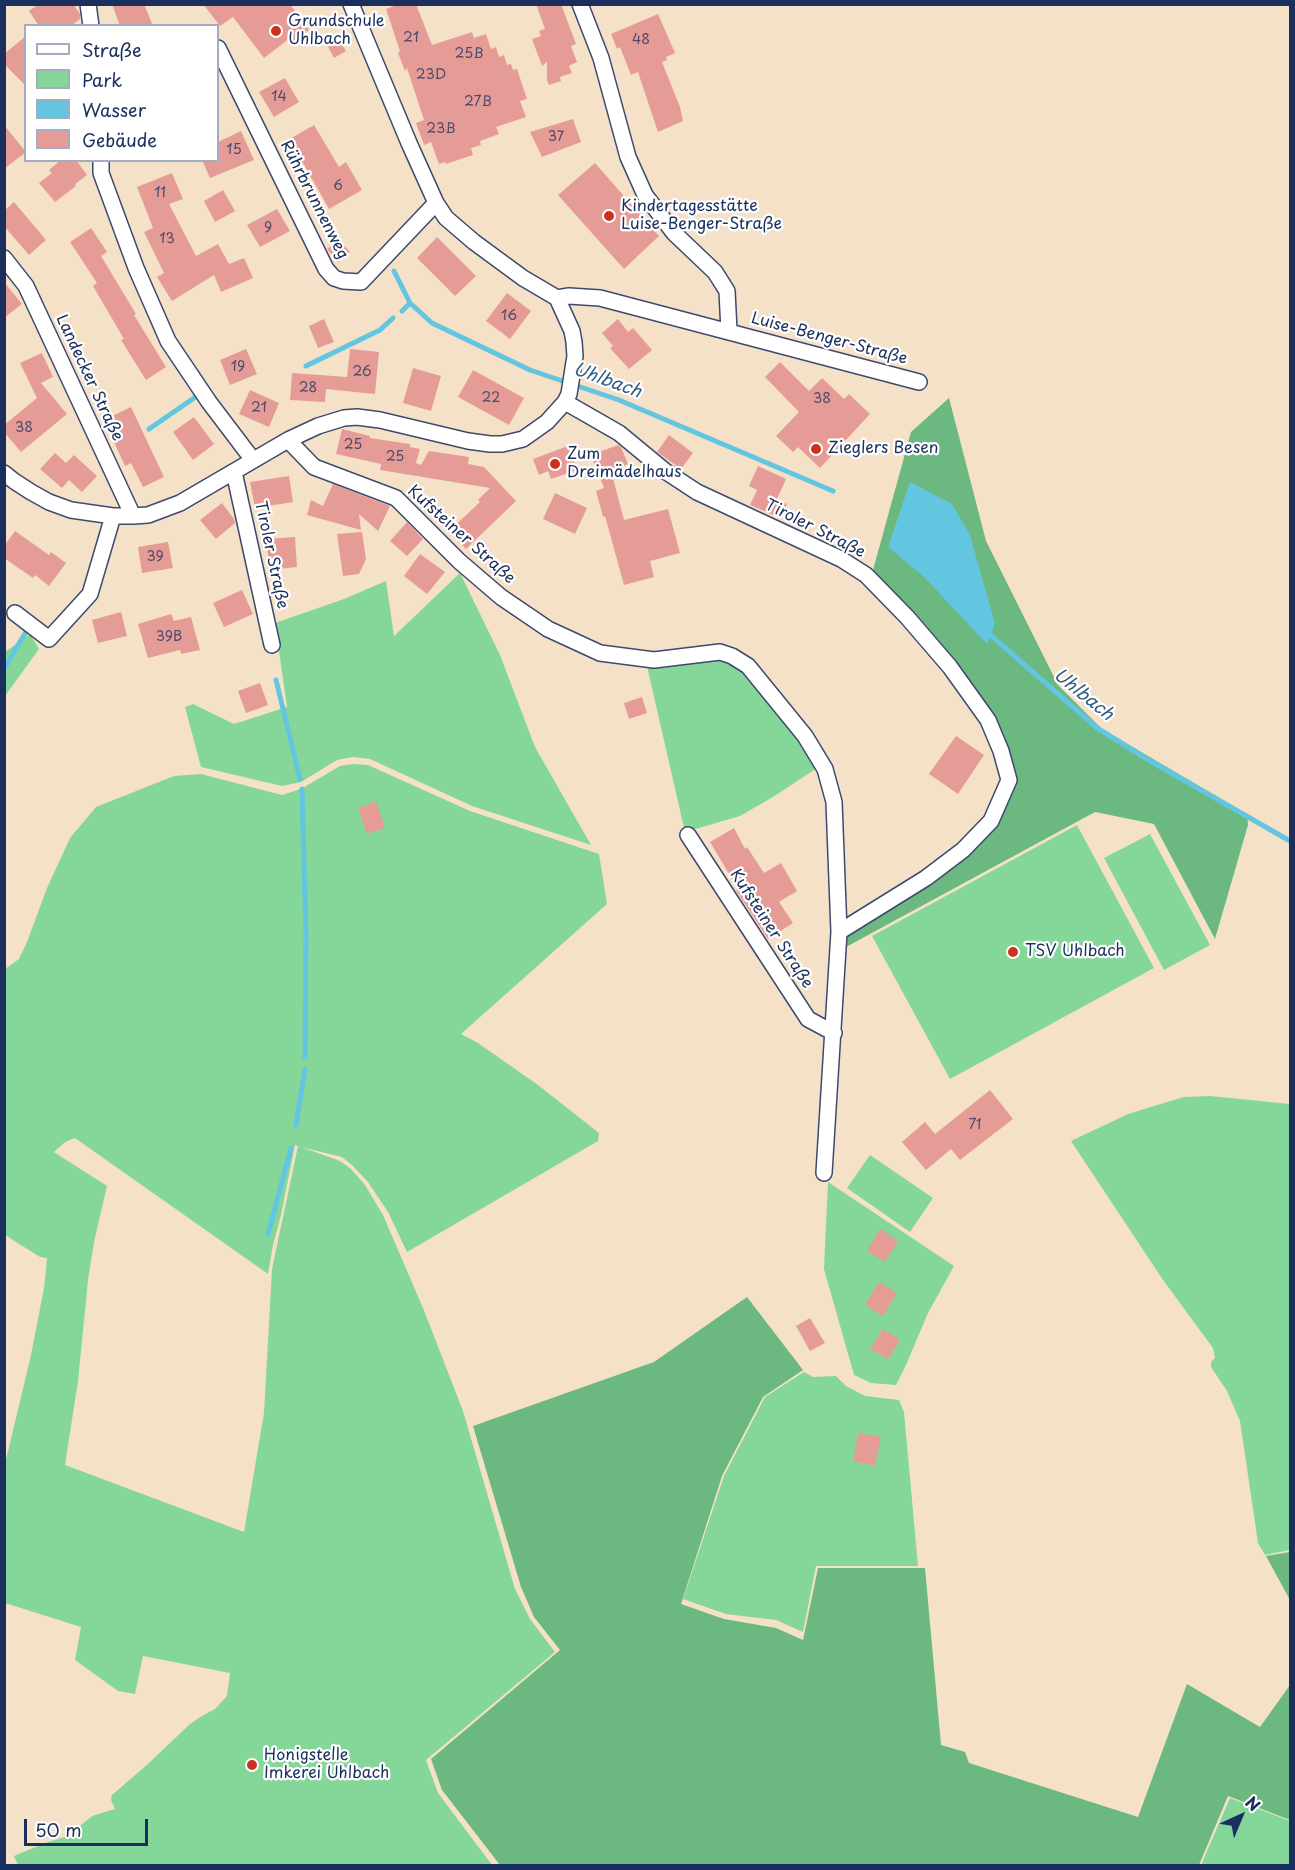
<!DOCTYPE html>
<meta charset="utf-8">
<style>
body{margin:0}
#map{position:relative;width:1295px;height:1870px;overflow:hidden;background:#f5e1c8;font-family:"Playpen Sans",sans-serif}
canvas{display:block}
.frame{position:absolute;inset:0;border:6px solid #1b2f5e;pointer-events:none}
.legend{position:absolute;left:24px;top:24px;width:195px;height:138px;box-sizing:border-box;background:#fff;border:2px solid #a4acbf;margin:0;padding:8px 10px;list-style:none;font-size:18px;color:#1b2f5e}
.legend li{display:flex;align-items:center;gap:12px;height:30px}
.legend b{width:30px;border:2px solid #a4acbf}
.north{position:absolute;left:1211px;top:1786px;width:60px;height:60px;-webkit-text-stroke:4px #fff;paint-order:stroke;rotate:44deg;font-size:16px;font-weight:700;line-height:24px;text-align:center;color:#1b2f5e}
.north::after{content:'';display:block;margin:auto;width:21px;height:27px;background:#1b2f5e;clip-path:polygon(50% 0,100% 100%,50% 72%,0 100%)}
.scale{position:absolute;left:24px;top:1819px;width:124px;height:27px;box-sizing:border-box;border:3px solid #1b2f5e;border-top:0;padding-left:8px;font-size:18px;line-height:21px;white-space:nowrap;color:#1b2f5e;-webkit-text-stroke:4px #fff;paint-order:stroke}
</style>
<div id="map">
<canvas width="1295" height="1870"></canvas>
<div class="frame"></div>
<ul class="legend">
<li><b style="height:8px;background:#fff"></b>Straße</li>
<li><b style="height:16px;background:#84d799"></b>Park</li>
<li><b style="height:16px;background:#62c6e0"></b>Wasser</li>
<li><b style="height:16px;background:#e69c96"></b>Gebäude</li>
</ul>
<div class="north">N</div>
<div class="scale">50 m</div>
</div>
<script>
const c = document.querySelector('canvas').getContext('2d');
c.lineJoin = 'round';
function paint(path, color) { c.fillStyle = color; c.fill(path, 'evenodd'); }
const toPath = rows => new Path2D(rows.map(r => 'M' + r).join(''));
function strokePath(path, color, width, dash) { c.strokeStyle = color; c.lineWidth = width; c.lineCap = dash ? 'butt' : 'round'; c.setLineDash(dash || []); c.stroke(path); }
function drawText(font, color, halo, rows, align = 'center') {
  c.font = font + ' "Playpen Sans",sans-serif'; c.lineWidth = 4.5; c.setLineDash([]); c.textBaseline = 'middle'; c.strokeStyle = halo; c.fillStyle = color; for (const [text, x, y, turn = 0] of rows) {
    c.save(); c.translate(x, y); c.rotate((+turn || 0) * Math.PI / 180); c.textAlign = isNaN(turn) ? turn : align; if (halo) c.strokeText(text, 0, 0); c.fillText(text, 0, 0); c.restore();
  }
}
const green = toPath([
 [460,573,500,655,535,747,591,845,472,806,370,759,353,757,337,760,301,782,282,786,201,767,185,707,193,704,234,724,287,707,275,623,344,599,386,581,394,636],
 [30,634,39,649,5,696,5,652],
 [720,657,745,670,802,739,817,768,773,797,740,816,685,832,646,662],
 [353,764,368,765,470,811,599,854,607,904,461,1034,478,1043,538,1085,599,1133,598,1141,407,1252,388,1212,368,1182,353,1166,342,1157,301,1147,340,1161,351,1169,365,1185,383,1215,423,1308,463,1411,515,1589,530,1619,555,1652,426,1760,438,1793,492,1865,18,1865,14,1856,45,1843,68,1836,92,1816,115,1809,111,1800,112,1795,149,1763,189,1725,200,1717,215,1709,227,1696,230,1673,143,1656,135,1694,118,1691,75,1660,81,1627,5,1603,5,1464,31,1355,44,1288,47,1258,40,1257,5,1235,5,969,19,959,27,942,47,888,70,838,96,807,174,776,201,774,282,795,301,789,340,766],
 [75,1138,268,1274,273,1245,281,1215,295,1145,298,1146,272,1269,264,1413,244,1532,65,1465,78,1381,88,1280,94,1242,107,1186,54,1152,65,1142],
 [1077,825,1154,968,950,1079,872,936],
 [1150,834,1210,945,1164,970,1104,858],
 [1210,1096,1290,1104,1290,1550,1265,1555,1258,1543,1240,1421,1227,1391,1211,1367,1211,1362,1215,1358,1213,1348,1163,1280,1071,1141,1128,1114,1157,1105,1184,1097],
 [870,1155,933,1198,910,1232,847,1188],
 [828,1182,954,1266,928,1313,906,1365,896,1385,871,1383,854,1375,824,1269],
 [804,1372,813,1377,836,1376,846,1386,865,1396,899,1400,904,1412,918,1566,816,1566,803,1632,776,1620,726,1614,683,1599,724,1476,765,1397],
 [1230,1798,1290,1821,1290,1865,1201,1865]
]);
const forest = toPath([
 [949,398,986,541,1058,685,1102,729,1247,814,1248,825,1215,939,1154,824,1095,812,846,947,847,932,996,825,1017,780,1006,748,911,615,873,570,911,432],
 [747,1297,803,1370,763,1397,722,1476,681,1604,724,1619,776,1628,803,1640,818,1568,925,1568,941,1745,965,1752,969,1763,1138,1817,1187,1684,1260,1727,1290,1685,1290,1820,1228,1796,1199,1865,500,1865,442,1790,431,1759,560,1650,534,1617,521,1587,473,1426,654,1362],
 [1290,1552,1290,1600,1266,1556]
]);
const water = toPath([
 [910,482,952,504,970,535,995,624,987,644,924,577,888,547]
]);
const stream = toPath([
 [394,271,410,303,432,323,530,370,619,400,833,491],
 [402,311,410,303],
 [306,366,380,330,393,318],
 [149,429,194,398],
 [987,632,1097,728,1152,762,1290,841],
 [4,669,27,630],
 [276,680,300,779],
 [302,789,306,934,305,1057],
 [296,1125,305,1069],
 [268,1234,291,1148]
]);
const building = toPath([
 [39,4,73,4,80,14,80,19,71,26,39,26,29,11],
 [112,4,144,4,153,26,120,26],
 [203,4,290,4,309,30,292,43,289,39,264,58,233,17,220,26],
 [400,4,416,4,432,45,472,32,474,38,486,34,491,49,496,47,499,57,504,55,507,65,511,64,513,70,517,69,527,99,520,101,526,117,496,127,499,134,480,141,481,145,471,148,473,155,446,164,445,162,439,164,431,142,424,145,416,123,424,120,407,68,405,71,398,53,400,51,386,9],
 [536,4,561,4,576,44,571,46,577,62,569,66,572,73,560,77,561,81,549,85,547,80,547,62,542,66,532,39,541,36,539,31,545,29],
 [658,14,675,53,666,57,667,60,662,62,680,107,683,121,658,132,638,72,631,75,620,47,617,49,611,34],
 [26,36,26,86,4,64,4,54],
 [339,40,346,51,334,58,328,47],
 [285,78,299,102,274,117,259,92],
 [573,119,581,142,542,157,530,132],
 [4,125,26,152,4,169],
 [314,125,339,167,346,162,362,190,329,209,303,163,297,167,283,143],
 [241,131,254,160,210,178,202,160,218,160,218,142],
 [61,160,76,160,87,175,75,184,76,186,55,202,39,183,52,173,49,170],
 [595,163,659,236,624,269,558,195],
 [172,173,183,199,169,204,196,256,218,244,229,264,244,258,253,278,221,292,214,275,172,301,157,277,164,273,144,232,153,228,137,187],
 [223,190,235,211,215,222,204,201],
 [14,202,46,240,29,255,4,226,4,211],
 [277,209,290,231,260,247,247,225],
 [91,228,107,252,101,256,136,314,134,315,166,367,146,380,121,340,124,339,93,286,97,283,70,242],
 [437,237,476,276,455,296,417,258],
 [339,240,350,252,338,262,327,249],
 [4,282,22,304,4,318],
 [507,293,531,311,510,339,486,321],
 [324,319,334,342,318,348,309,326],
 [618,319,628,332,633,328,652,350,629,369,610,348,613,346,602,333],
 [246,349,257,374,230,385,220,360],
 [350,349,379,352,375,394,326,389,325,402,290,400,292,373,347,377],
 [42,353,53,377,41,383,67,414,21,452,4,432,4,425,37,398,20,363],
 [780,362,809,391,822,378,844,399,849,394,870,414,820,468,798,447,793,452,776,436,799,412,765,377],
 [413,368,441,376,431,411,403,403],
 [473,370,524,398,509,425,458,397],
 [250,390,279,403,269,427,239,414],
 [131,407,164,477,143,487,131,463,125,466,114,442,120,438,110,417],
 [194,417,214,444,193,460,173,432],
 [342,429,370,436,370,438,410,444,410,447,420,449,416,463,421,465,429,451,469,457,468,464,484,467,516,501,466,549,449,531,480,502,478,500,490,488,380,470,381,464,336,454],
 [669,435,693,453,681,469,657,452],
 [618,445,621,447,628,464,611,471,624,520,668,509,680,553,650,561,654,577,624,585,605,516,603,517,596,491,604,488,591,455],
 [568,446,577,470,551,479,548,471,539,475,533,459],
 [55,453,66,463,74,455,97,476,82,492,69,480,62,488,40,469],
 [758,466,786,479,777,499,787,504,780,518,750,505,757,490,749,486],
 [289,476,293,502,255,508,250,482],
 [333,484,390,506,378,531,359,514,361,530,307,515,311,500,323,506],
 [555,493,587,508,575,534,543,519],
 [222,503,234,519,235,523,216,539,200,520],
 [407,522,423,539,407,556,390,541],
 [15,531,49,555,51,552,66,563,49,586,35,575,33,578,4,558,4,546],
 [362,532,366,559,359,574,343,576,337,534],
 [295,537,297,567,269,570,267,539],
 [168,542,173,568,142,573,138,547],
 [420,554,445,572,427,594,404,576],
 [242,590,253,614,224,627,213,603],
 [121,612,127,636,98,643,92,620],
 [171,614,174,621,191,617,200,650,181,654,180,650,148,658,138,624],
 [260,683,268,705,246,713,238,691],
 [642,697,647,713,629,719,624,703],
 [956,736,984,755,958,794,929,774],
 [376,801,385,828,367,834,358,808],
 [734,828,745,849,747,847,764,873,781,863,797,891,779,902,793,923,768,939,736,890,738,889,710,842],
 [990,1090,1013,1119,960,1160,951,1149,926,1170,902,1142,925,1122,935,1134],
 [880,1229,898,1241,885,1262,867,1251],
 [879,1282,897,1293,883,1316,865,1305],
 [810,1318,825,1343,810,1351,796,1326],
 [883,1329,900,1340,888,1359,870,1349],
 [858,1433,881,1437,875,1466,853,1461]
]);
const minor = toPath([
 [88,4,91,26],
 [351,4,409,143,436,203,446,218,474,242,523,278,557,298,569,296,600,298,919,382],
 [580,4,601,58,628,157,645,195,674,233,715,272,727,291,729,331],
 [218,48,326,269,334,278,343,281,361,282,436,203],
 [101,160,101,173,136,268,168,341,209,402,253,460],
 [4,258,26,286,133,516],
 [565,402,619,433,665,471,697,492,841,559,866,575,907,617,950,667,988,720,1001,751,1009,780,991,821,963,850,926,878,839,932],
 [288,440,314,467,396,498,459,561,501,597,548,629,600,653,654,660,720,652,732,656,748,666,805,736,825,769,834,802,839,932,824,1173],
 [234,472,272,645],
 [4,473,14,481,31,492,49,502,71,510,113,516,133,516,148,515,180,503,288,440,318,426,344,418,357,417,380,420,468,441,490,444,502,444,523,439,547,422,565,402,569,394,575,356,574,342,572,331,557,298],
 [15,613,49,639,90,594,113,516],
 [688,835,808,1019,834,1033]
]);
const markers = [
 [276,31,6,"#c8321e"],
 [609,216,6,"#c8321e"],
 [816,449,6,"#c8321e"],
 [555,464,6,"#c8321e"],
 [1013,952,6,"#c8321e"],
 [252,1765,6,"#c8321e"]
];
const numberNames = [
 ["21",411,38],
 ["48",641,40],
 ["25B",469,54],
 ["23D",431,75],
 ["14",279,97],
 ["27B",478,102],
 ["23B",441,129],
 ["37",556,137],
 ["15",234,150],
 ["6",338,186],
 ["11",160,193],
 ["9",268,228],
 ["13",167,239],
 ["16",509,316],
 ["19",238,367],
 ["26",362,372],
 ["28",308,388],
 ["22",491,398],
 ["38",822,399],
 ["21",259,408],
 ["38",24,428],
 ["25",353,445],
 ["25",395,457],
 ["39",155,557],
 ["39B",169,637],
 ["71",975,1125]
];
const poiNames = [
 ["Grundschule",288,22],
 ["Uhlbach",288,40],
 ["Kindertagesstätte",621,207],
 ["Luise-Benger-Straße",621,225],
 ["Zieglers Besen",828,449],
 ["Zum",567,455],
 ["Dreimädelhaus",567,473],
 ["TSV Uhlbach",1025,952],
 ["Honigstelle",264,1756],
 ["Imkerei Uhlbach",264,1774]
];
const streetNames = [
 ["Rührbrunnenweg",314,200,63],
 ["Luise-Benger-Straße",829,339,15],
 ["Landecker Straße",89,378,65],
 ["Tiroler Straße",815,529,27],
 ["Kufsteiner Straße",461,535,42],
 ["Tiroler Straße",271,555,78],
 ["Kufsteiner Straße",771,929,57]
];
const waterNames = [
 ["Uhlbach",607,381,20],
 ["Uhlbach",1083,695,39]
];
paint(green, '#84d799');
paint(forest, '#6bb881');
paint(water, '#62c6e0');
strokePath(stream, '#62c6e0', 5);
paint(building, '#e69c96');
strokePath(minor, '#3c4a6e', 18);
strokePath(minor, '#fff', 15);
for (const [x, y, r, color] of markers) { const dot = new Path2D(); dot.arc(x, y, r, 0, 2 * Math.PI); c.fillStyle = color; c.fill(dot); strokePath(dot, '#fff', 2); }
drawText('14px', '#4e4a6c', null, numberNames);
drawText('16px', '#1b2f5e', '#fff', poiNames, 'left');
drawText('16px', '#1b2f5e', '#fff', streetNames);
drawText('italic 18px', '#305c85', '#fff', waterNames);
</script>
